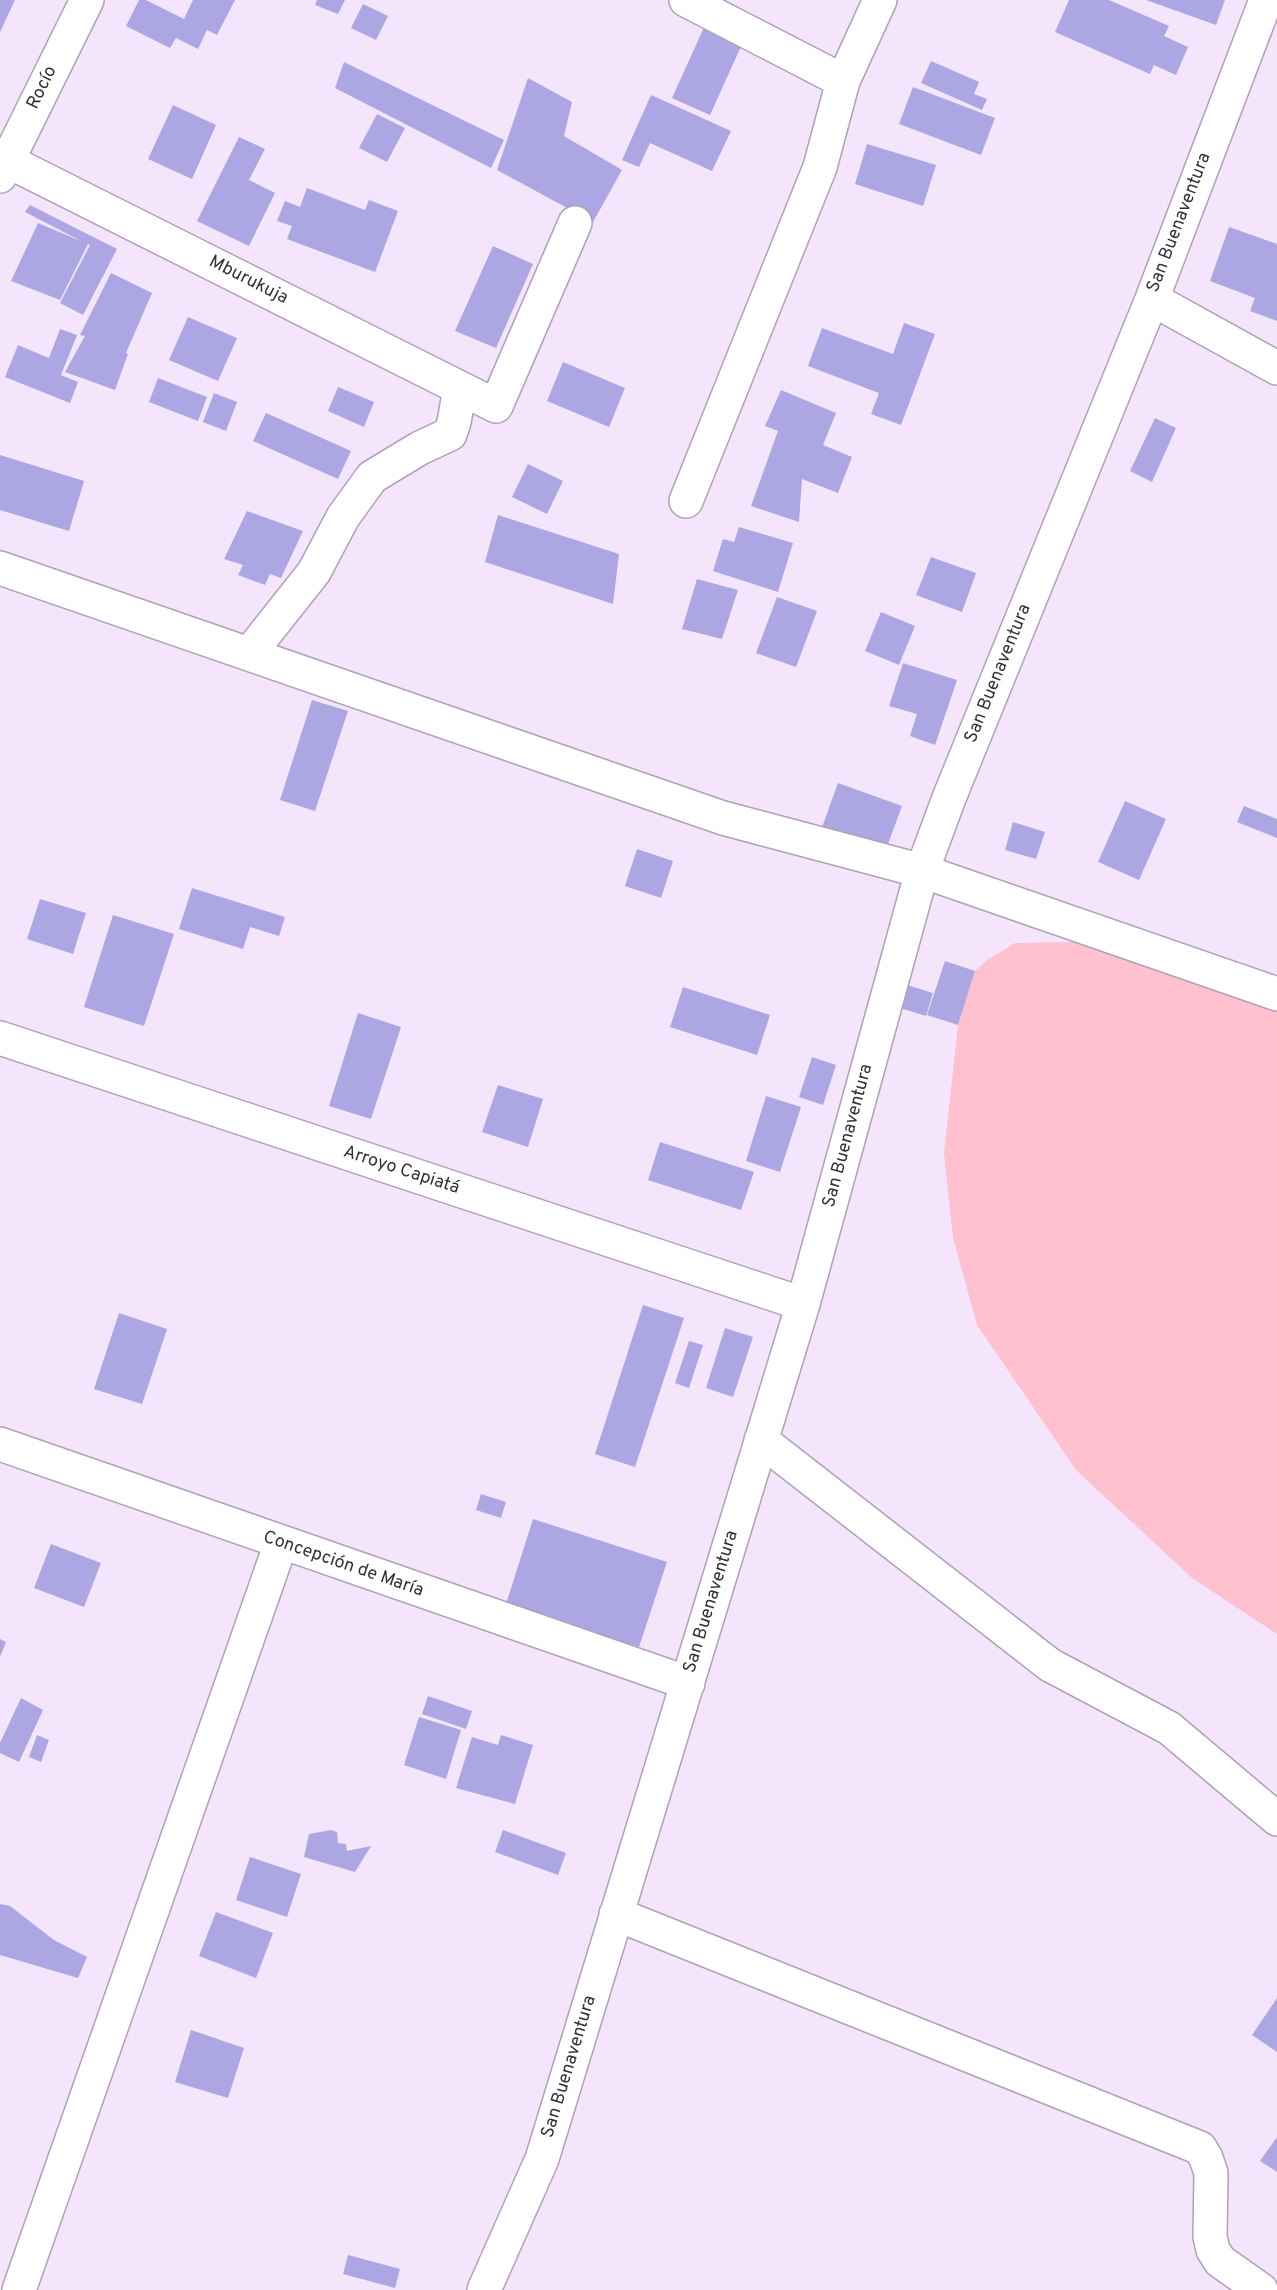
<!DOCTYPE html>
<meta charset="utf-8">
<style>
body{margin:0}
canvas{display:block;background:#f4e5fd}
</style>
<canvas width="1277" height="2290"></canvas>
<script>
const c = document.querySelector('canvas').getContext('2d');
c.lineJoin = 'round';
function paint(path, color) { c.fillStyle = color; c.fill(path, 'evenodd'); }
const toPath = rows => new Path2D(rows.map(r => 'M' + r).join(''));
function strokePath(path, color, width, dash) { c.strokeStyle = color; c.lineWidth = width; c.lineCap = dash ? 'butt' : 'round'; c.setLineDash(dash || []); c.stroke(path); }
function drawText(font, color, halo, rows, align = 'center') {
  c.font = font + ' Overpass,sans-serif'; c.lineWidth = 4.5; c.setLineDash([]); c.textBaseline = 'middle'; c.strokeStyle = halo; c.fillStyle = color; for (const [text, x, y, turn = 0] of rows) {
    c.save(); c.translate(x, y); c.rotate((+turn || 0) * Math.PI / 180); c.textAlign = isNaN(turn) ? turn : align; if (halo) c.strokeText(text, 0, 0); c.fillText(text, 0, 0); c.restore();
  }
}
const green = toPath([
 [1087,925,1277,995,1277,1634,1192,1578,1076,1470,977,1325,953,1238,944,1153,958,1025,975,971,987,960,1015,943,1074,942,1057,935]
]);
const building = toPath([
 [0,0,15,0,0,32],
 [139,0,146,0,184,19,193,0,235,0,217,35,207,30,198,49,176,38,170,48,126,26],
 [317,0,345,0,338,14,315,5],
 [1069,0,1109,0,1169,26,1164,36,1188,47,1176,75,1154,65,1150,74,1055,32],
 [1146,0,1225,0,1216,25],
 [363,4,388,16,376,40,351,28],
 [706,23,744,40,710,115,672,98],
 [931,61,979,82,974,94,987,99,982,110,921,83],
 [344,62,504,140,491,168,335,88],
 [528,78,572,102,564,136,622,170,593,222,497,170],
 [913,87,995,118,981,155,899,124],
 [651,95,731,131,712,171,650,143,639,167,622,160],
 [173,105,216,125,192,179,148,159],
 [377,114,405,128,387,162,359,148],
 [239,137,265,149,249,180,275,193,249,246,197,221],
 [867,144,936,165,923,206,855,184],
 [307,188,365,210,369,200,398,211,375,272,287,239,292,226,277,221,285,201,300,207],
 [30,205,117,249,83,315,60,303,90,245,88,244,60,300,11,281,38,223,83,242,25,212],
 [1229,227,1277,244,1277,321,1250,311,1255,298,1210,281],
 [493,246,533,264,496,348,455,331],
 [111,273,152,293,126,353,128,354,115,390,65,372,85,336,80,335],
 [188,317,237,338,218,381,169,360],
 [904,323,935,334,901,425,871,414,879,393,808,366,822,328,893,354],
 [60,329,77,335,61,375,78,382,70,403,5,377,18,345,49,358],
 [563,362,625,388,609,427,547,401],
 [158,378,207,397,198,421,149,402],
 [338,387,374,402,364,427,328,411],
 [781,390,836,413,823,445,852,457,838,493,802,479,799,522,751,506,778,431,765,426],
 [214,393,237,402,226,431,203,422],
 [266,413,351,451,338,479,253,441],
 [1155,418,1176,428,1152,482,1130,471],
 [0,455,84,481,69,531,0,510],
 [528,464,563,481,547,514,512,497],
 [247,511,303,531,281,578,270,574,265,585,238,575,243,565,224,559],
 [498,515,619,554,613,604,485,562],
 [739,527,793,543,778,592,713,571,723,539,734,542],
 [931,557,976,573,962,612,916,595],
 [697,579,738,590,722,639,682,629],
 [777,597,817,611,796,667,756,653],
 [881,612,915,626,899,665,865,651],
 [903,663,957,680,935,745,910,736,917,714,889,706],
 [312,700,348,711,315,811,280,800],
 [838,783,902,806,884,855,820,833],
 [1125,801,1166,819,1139,880,1098,862],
 [1244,806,1277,819,1277,838,1237,822],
 [1013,822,1045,832,1036,859,1005,850],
 [637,849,673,861,661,898,625,886],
 [192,888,285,917,279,936,250,927,243,949,179,929],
 [40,899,86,913,73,954,27,939],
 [113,915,174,934,144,1026,84,1007],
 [945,961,975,971,958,1025,927,1015],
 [894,981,933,993,926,1016,887,1004],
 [683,987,770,1015,757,1055,670,1027],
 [358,1013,401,1027,371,1119,329,1106],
 [812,1057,836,1065,823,1105,799,1097],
 [498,1085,543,1099,528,1147,482,1132],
 [766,1096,801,1107,780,1172,746,1161],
 [660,1142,754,1172,741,1210,648,1180],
 [643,1305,684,1318,635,1467,595,1454],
 [119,1313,167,1329,142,1404,94,1389],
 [725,1328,753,1337,733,1397,706,1388],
 [689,1341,703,1345,689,1388,675,1383],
 [481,1494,506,1502,501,1518,476,1510],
 [533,1519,667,1562,639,1647,506,1604],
 [51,1544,101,1563,84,1607,34,1588],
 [0,1639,6,1642,0,1657],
 [428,1696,472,1711,466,1729,422,1714],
 [21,1698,43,1710,19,1762,0,1753,0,1743],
 [419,1717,461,1730,446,1779,404,1765],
 [37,1735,49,1740,41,1762,29,1757],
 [501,1735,533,1745,515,1804,456,1788,472,1737,498,1745],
 [331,1830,337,1832,338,1843,346,1844,347,1851,371,1846,355,1872,304,1857,309,1834],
 [503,1830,566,1853,558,1875,495,1852],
 [250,1857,301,1874,287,1917,236,1900],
 [0,1904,10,1906,54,1940,87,1957,78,1978,0,1955],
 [216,1912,273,1933,256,1978,199,1956],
 [1277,1998,1277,2052,1252,2035],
 [191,2030,244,2048,228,2098,175,2082],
 [1277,2137,1277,2172,1260,2161],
 [348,2255,400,2269,395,2288,343,2274]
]);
const minor = toPath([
 [686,0,843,81],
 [0,157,496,406,575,223],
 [1152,299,1277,368],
 [686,501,820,167,843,81,880,0],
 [0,568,723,818,922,871,1277,994],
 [249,654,314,572,343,517,372,477,420,448,450,434,454,422,460,388],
 [0,1038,803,1304],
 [761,1440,1050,1665,1169,1728,1277,1819],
 [0,1444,688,1683],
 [616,1914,1200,2148,1206,2158,1211,2173,1210,2237,1213,2250,1220,2261,1261,2290],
 [19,2290,281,1543],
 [484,2290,542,2159,803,1304,922,871,949,798,1152,299,1266,0]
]);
const major = toPath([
 [0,176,87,0]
]);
const streetNames = [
 ["Rocío",43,88,-64],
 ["San Buenaventura",1180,223,-69],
 ["Mburukuja",248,281,27],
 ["San Buenaventura",999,674,-68],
 ["San Buenaventura",849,1136,-75],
 ["Arroyo Capiatá",401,1171,18],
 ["Concepción de María",343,1565,19],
 ["San Buenaventura",712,1602,-73],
 ["San Buenaventura",570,2067,-73]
];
paint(green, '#ffc0d0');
paint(building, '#aca6e3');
strokePath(minor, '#afa1b8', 36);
strokePath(major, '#afa1b8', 36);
strokePath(minor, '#fff', 33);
strokePath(major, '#fff', 33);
drawText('18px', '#342f38', '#fff', streetNames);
</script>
